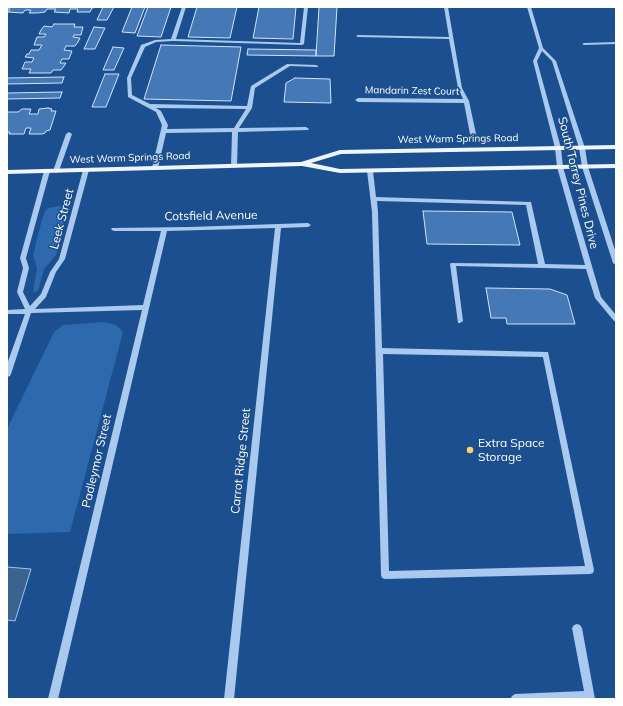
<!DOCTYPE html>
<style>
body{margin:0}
#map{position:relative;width:623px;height:706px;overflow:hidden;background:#1b4f8f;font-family:Mulish,sans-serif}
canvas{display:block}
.frame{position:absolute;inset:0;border:8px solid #fff;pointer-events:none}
</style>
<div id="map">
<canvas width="623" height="706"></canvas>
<div class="frame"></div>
</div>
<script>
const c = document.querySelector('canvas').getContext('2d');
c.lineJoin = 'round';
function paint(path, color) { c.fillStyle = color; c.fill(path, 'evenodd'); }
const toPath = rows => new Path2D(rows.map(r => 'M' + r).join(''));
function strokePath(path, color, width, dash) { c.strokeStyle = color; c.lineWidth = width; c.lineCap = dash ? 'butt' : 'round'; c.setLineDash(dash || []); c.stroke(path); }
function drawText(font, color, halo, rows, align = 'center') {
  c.font = font + ' Mulish,sans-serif'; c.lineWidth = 3; c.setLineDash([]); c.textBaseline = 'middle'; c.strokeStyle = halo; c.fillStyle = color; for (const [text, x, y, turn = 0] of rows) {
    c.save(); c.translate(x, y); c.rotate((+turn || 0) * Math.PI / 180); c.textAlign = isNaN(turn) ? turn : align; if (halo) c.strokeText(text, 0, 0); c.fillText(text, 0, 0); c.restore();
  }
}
const green = toPath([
 [60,206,67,209,56,255,44,269,38,291,33,292,37,269,33,255,42,219,45,211,48,208],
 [103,322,116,325,123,332,70,532,7,534,7,429,54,332,63,325]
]);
const water = toPath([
 [7,567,31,569,15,621,7,620,7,567]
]);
const building = toPath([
 [7,7,98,7,92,8,90,12,77,12,78,9,70,9,69,13,54,12,56,9,47,9,45,12,37,13,29,13,31,10,25,10,23,13,8,12,10,9,7,9,7,7],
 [103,7,114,7,107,20,97,20,103,7],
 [132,7,145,7,135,33,122,32,132,7],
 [148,7,171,7,161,37,137,36,148,7],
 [197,7,237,7,230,38,188,37,197,7],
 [259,7,296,7,293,39,253,38,259,7],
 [319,7,337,7,334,56,316,56,319,7],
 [54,24,75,24,74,27,83,27,81,35,74,35,73,37,80,38,78,42,75,46,66,46,64,50,72,51,69,59,62,59,60,63,66,63,64,66,61,70,53,70,51,73,29,73,31,69,22,69,25,62,32,62,34,58,25,57,27,54,29,54,31,50,39,50,42,45,34,45,37,37,44,37,46,34,39,34,41,30,44,26,52,27,54,24],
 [94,27,105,28,95,49,84,49,94,27],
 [161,45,241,47,231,101,144,99,161,45],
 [113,47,124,48,114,70,103,70,113,47],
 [248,49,316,50,316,56,247,55,248,49],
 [105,74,119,74,106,107,92,107,105,74],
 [64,77,62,83,7,84,7,78,64,77],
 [295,78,330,79,331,103,284,102,286,83,295,78],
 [62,92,60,98,7,99,7,93,62,92],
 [48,108,52,109,51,111,56,111,50,130,46,131,45,133,42,134,29,134,31,128,26,128,24,134,9,134,10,132,7,132,7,110,7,112,18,112,22,109,31,109,29,114,38,114,39,109,48,108],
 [423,211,512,212,520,245,427,244,423,211],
 [486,288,550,289,567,295,575,324,507,324,506,318,491,318,486,288]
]);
const minor = toPath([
 [182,7,186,7,176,39,300,43,304,7,308,7,304,44,302,45,173,41,156,42,145,47,131,78,132,95,150,104,247,106,251,86,287,64,316,65,318,66,318,67,290,66,255,88,252,108,239,128,306,127,309,129,308,130,238,132,237,166,234,168,231,166,232,132,166,133,158,168,157,169,153,169,152,168,162,125,156,112,128,97,127,78,141,45,155,40,171,39,182,7],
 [156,108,246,109,234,128,167,129,168,125,161,111,156,108],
 [444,7,448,7,462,88,469,101,476,134,473,136,470,134,464,103,358,102,355,100,358,98,463,99,458,88,449,39,358,37,356,36,358,35,449,37,444,7],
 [527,7,531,7,543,48,556,61,585,148,588,167,616,253,616,265,613,263,582,167,579,148,552,61,542,51,537,61,561,148,563,167,601,297,616,315,616,321,614,321,595,298,586,269,456,266,463,321,460,323,458,323,450,264,451,263,538,264,526,205,377,201,378,212,382,348,548,352,594,570,593,573,590,574,385,579,382,578,381,575,372,212,367,171,370,169,373,171,376,197,531,202,545,264,585,265,557,167,555,148,533,61,539,48,527,7],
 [383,354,543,357,585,566,389,571,383,354],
 [616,42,616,44,584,45,582,44,584,43,616,42],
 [69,132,72,134,59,171,56,173,54,172,53,171,66,134,69,132],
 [86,168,89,170,65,259,56,272,46,297,35,309,143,305,161,231,114,231,112,230,111,229,112,228,189,227,308,223,311,225,308,227,281,228,234,699,224,699,275,228,167,231,58,699,48,699,142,310,31,313,11,374,10,376,7,377,7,364,25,314,7,314,7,310,25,309,17,292,23,268,20,258,44,171,47,169,50,171,26,258,29,268,23,292,30,306,41,294,50,272,59,259,83,170,86,168],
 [577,624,580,625,582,628,595,699,510,699,512,696,515,694,584,691,572,628,574,625,577,624]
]);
const major = toPath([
 [616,145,616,149,341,154,311,163,340,169,616,164,616,168,340,173,302,166,7,174,7,170,301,162,340,150,616,145]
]);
const markers = [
 [470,450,4,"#ffd166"]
];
const farStreetnames = [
 ["Mandarin Zest Court",412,91,1],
 ["West Warm Springs Road",458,139,-1],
 ["West Warm Springs Road",130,158,-2]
];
const streetNames = [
 ["South Torrey Pines Drive",578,183,76],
 ["Cotsfield Avenue",211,216,-1],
 ["Leek Street",62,219,-75],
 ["Padleymor Street",97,461,-77],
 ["Carrot Ridge Street",241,461,-84]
];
const poiNames = [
 ["Extra Space",478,443],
 ["Storage",478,457]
];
paint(green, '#2e69ad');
paint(water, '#3c6290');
strokePath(water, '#9cc4f0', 1);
paint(building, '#4478b7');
strokePath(building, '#cfe3fa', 1);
paint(minor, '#a9c9ee');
paint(major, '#f0f6ff');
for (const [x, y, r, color] of markers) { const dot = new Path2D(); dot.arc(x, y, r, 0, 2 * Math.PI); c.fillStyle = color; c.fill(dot); strokePath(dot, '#1b4f8f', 1.5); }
drawText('10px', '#fff', '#1b4f8f', farStreetnames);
drawText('12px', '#fff', '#1b4f8f', streetNames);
drawText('12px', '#fff', '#1b4f8f', poiNames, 'left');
</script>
